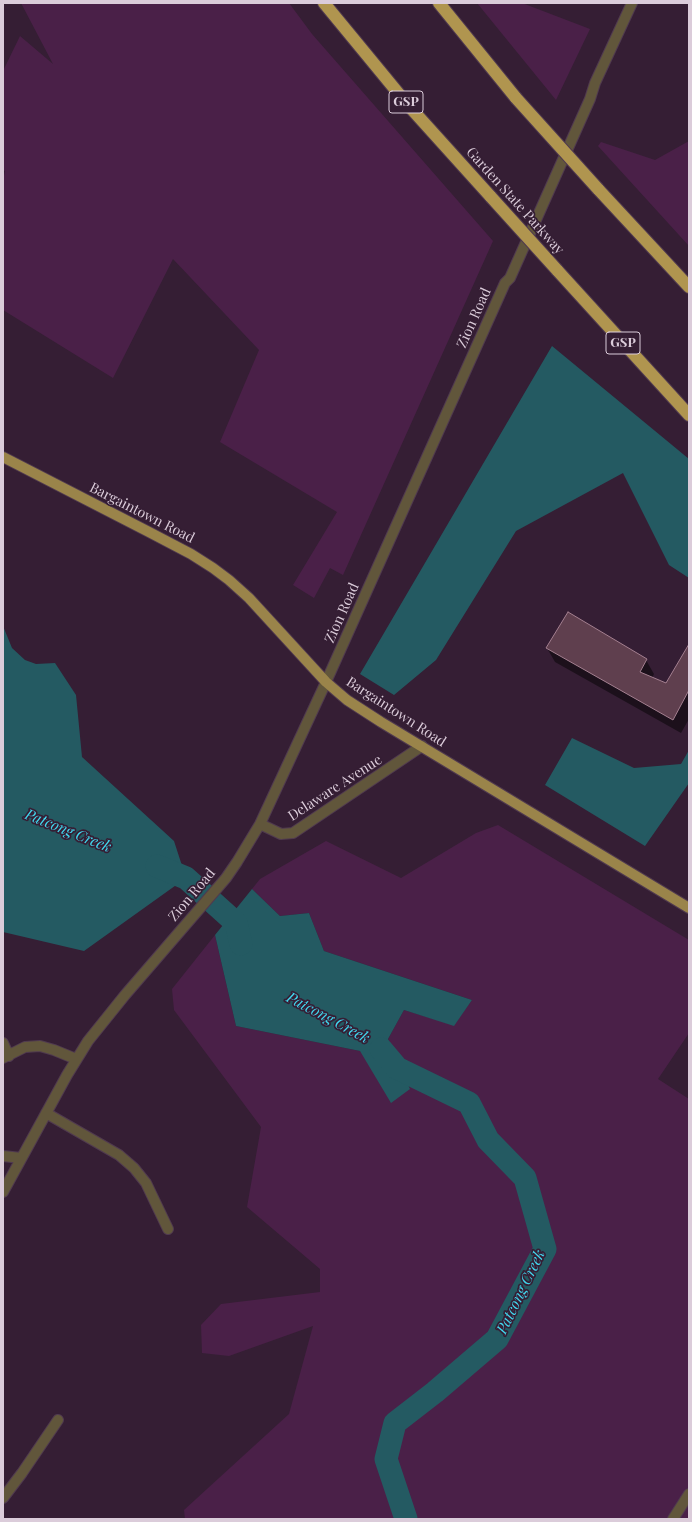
<!DOCTYPE html>
<style>
body{margin:0}
#map{position:relative;width:692px;height:1522px;overflow:hidden;background:#351e34;font-family:"Playfair Display",serif}
canvas{display:block}
.frame{position:absolute;inset:0;border:4px solid #dbccda;pointer-events:none}
</style>
<div id="map">
<canvas width="692" height="1522"></canvas>
<div class="frame"></div>
</div>
<script>
const c = document.querySelector('canvas').getContext('2d');
c.lineJoin = 'round';
function paint(path, color) { c.fillStyle = color; c.fill(path, 'evenodd'); }
const toPath = rows => new Path2D(rows.map(r => 'M' + r).join(''));
function strokePath(path, color, width, dash) { c.strokeStyle = color; c.lineWidth = width; c.lineCap = dash ? 'butt' : 'round'; c.setLineDash(dash || []); c.stroke(path); }
function drawText(font, color, halo, rows, align = 'center') {
  c.font = font + ' "Playfair Display",serif'; c.lineWidth = 3.5; c.setLineDash([]); c.textBaseline = 'middle'; c.strokeStyle = halo; c.fillStyle = color; for (const [text, x, y, turn = 0] of rows) {
    c.save(); c.translate(x, y); c.rotate((+turn || 0) * Math.PI / 180); c.textAlign = isNaN(turn) ? turn : align; if (halo) c.strokeText(text, 0, 0); c.fillText(text, 0, 0); c.restore();
  }
}
const green = toPath([
 [21,3,289,3,312,34,493,241,343,575,330,568,314,598,293,585,337,512,220,442,259,350,173,259,113,378,3,310,3,180,5,171,3,170,3,71,20,36,53,64],
 [477,3,522,3,590,29,556,100],
 [689,141,689,246,598,146,601,142,655,160],
 [498,825,689,940,689,1033,658,1079,689,1099,689,1519,185,1519,184,1510,289,1414,313,1326,229,1356,202,1353,201,1325,221,1304,320,1292,320,1269,247,1207,261,1127,174,1010,172,989,215,935,236,1026,360,1051,410,1089,388,1039,404,1010,454,1025,472,1000,324,951,309,913,280,916,252,889,260,879,326,841,401,878,476,833]
]);
const water = toPath([
 [552,346,689,459,689,578,669,565,623,473,516,531,436,660,394,695,360,674],
 [3,626,12,648,25,660,36,664,55,663,76,695,82,757,174,841,186,878,84,951,3,932],
 [572,738,634,768,681,764,689,750,689,783,645,846,545,785],
 [252,889,280,916,309,913,324,951,472,1000,454,1026,404,1010,388,1039,410,1089,391,1103,360,1051,236,1026,215,935]
]);
const shadow = toPath([
 [689,646,689,719,681,733,555,662,547,648,646,660,654,674,652,678,667,684]
]);
const river = toPath([
 [157,866,186,878,236,923,241,944],
 [381,1049,397,1068,469,1103,488,1140,525,1178,545,1249,497,1339,435,1392,395,1423,386,1459,406,1519]
]);
const building = toPath([
 [568,612,647,659,640,672,666,683,689,644,689,690,673,720,546,648,568,612]
]);
const minor = toPath([
 [260,824,281,834,293,833,422,746],
 [3,1043,9,1056],
 [3,1058,25,1047,40,1046,54,1050,76,1059],
 [46,1113,119,1155,134,1168,146,1183,168,1229],
 [3,1156,21,1158],
 [3,1192,67,1075,88,1041,125,995,226,878,237,862,260,824,326,682,505,283,510,278,590,99,595,83,632,3],
 [3,1498,22,1473,58,1420],
 [673,1519,689,1494]
]);
const major = toPath([
 [3,457,149,532,191,554,213,568,229,580,249,598,326,682,347,700,381,722,689,908]
]);
const highway = toPath([
 [324,3,408,105,491,197],
 [439,3,516,98],
 [598,189,689,287],
 [557,270,689,415]
]);
const highwayBridge = toPath([
 [516,98,598,189],
 [491,197,557,270]
]);
const shields = [
 [406,102,34],
 [623,343,34]
];
const shieldNames = [
 ["GSP",406,102],
 ["GSP",623,343]
];
const streetNames = [
 ["Garden State Parkway",515,201,48],
 ["Zion Road",474,318,-66],
 ["Bargaintown Road",142,513,27],
 ["Zion Road",342,613,-66],
 ["Bargaintown Road",396,712,33],
 ["Delaware Avenue",335,788,-33],
 ["Zion Road",192,895,-50]
];
const waterNames = [
 ["Patcong Creek",68,831,22],
 ["Patcong Creek",328,1018,28],
 ["Patcong Creek",521,1292,-64]
];
paint(green, '#4a2048');
paint(water, '#245a62');
paint(shadow, '#0007');
strokePath(river, '#245a62', 23);
paint(building, '#5f3f4e');
strokePath(building, '#a48090', 1);
strokePath(minor, '#503a4f', 12);
strokePath(major, '#503a4f', 12);
strokePath(highway, '#503a4f', 14);
strokePath(minor, '#61563b', 10);
strokePath(major, '#9a844a', 10);
strokePath(highway, '#b0954f', 12);
strokePath(highwayBridge, '#503a4f', 14, []);
strokePath(highwayBridge, '#b0954f', 12);
for (const [x, y, w] of shields) { const box = new Path2D(); box.roundRect(x - w / 2, y - 11, w, 22, 3); c.fillStyle = '#351e34'; c.fill(box); strokePath(box, '#dbccda', 1); }
drawText('bold 13px', '#dbccda', null, shieldNames);
drawText('14px', '#dbccda', '#351e34', streetNames);
drawText('italic 15px', '#41d8ee', '#351e34', waterNames);
</script>
